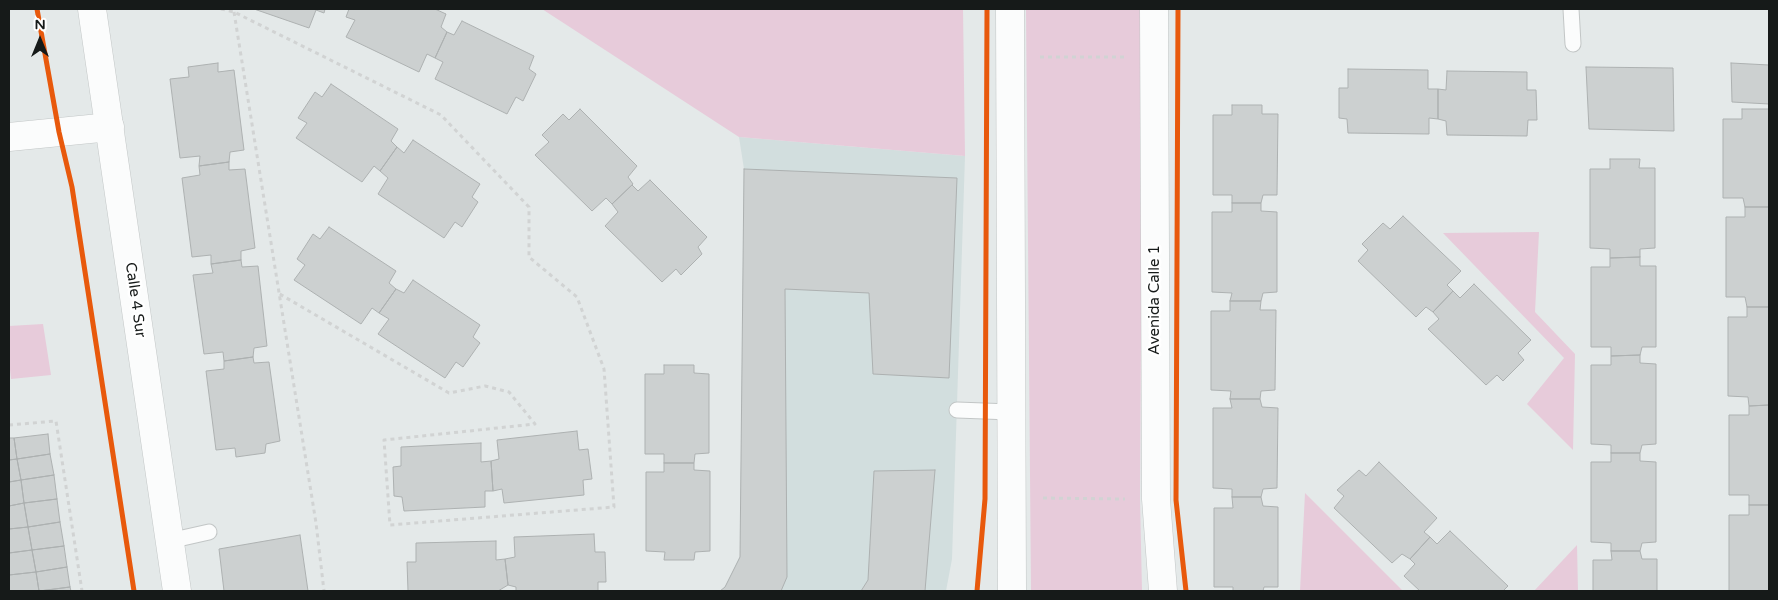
<!DOCTYPE html>
<style>
body{margin:0}
#map{position:relative;width:1778px;height:600px;overflow:hidden;background:#e4e9e9;font-family:"Varela Round",sans-serif}
canvas{display:block}
.frame{position:absolute;inset:0;border:10px solid #161a19;pointer-events:none}
.north{position:absolute;left:15px;top:15px;width:50px;height:50px;-webkit-text-stroke:4px #fff;paint-order:stroke;rotate:0deg;font-size:14px;font-weight:700;line-height:20px;text-align:center;color:#161a19}
.north::after{content:'';display:block;margin:auto;width:18px;height:22px;background:#161a19;clip-path:polygon(50% 0,100% 100%,50% 72%,0 100%)}
</style>
<div id="map">
<canvas width="1778" height="600"></canvas>
<div class="frame"></div>
<div class="north">N</div>
</div>
<script>
const c = document.querySelector('canvas').getContext('2d');
c.lineJoin = 'round';
function paint(path, color) { c.fillStyle = color; c.fill(path, 'evenodd'); }
const toPath = rows => new Path2D(rows.map(r => 'M' + r).join(''));
function strokePath(path, color, width, dash) { c.strokeStyle = color; c.lineWidth = width; c.lineCap = dash ? 'butt' : 'round'; c.setLineDash(dash || []); c.stroke(path); }
function drawText(font, color, halo, rows, align = 'center') {
  c.font = font + ' "Varela Round",sans-serif'; c.lineWidth = 5; c.setLineDash([]); c.textBaseline = 'middle'; c.strokeStyle = halo; c.fillStyle = color; for (const [text, x, y, turn = 0] of rows) {
    c.save(); c.translate(x, y); c.rotate((+turn || 0) * Math.PI / 180); c.textAlign = isNaN(turn) ? turn : align; if (halo) c.strokeText(text, 0, 0); c.fillText(text, 0, 0); c.restore();
  }
}
const built = toPath([
 [739,137,965,156,952,559,946,591,720,591,725,587,740,556,744,169]
]);
const green = toPath([
 [542,9,963,9,965,156,739,137],
 [1026,9,1143,9,1140,499,1142,591,1031,591],
 [1539,232,1535,312,1575,354,1573,450,1527,404,1564,358,1443,233],
 [43,324,51,375,11,379,9,361,9,326],
 [1305,493,1403,591,1300,591],
 [1577,545,1578,591,1534,591]
]);
const building = toPath([
 [254,9,325,9,324,13,316,10,309,28,254,9],
 [349,9,435,9,446,14,441,27,447,32,435,58,427,54,419,72,346,37,355,20,346,17,349,9],
 [462,21,534,56,529,69,536,74,523,101,516,97,507,114,435,79,443,62,435,58,447,32,454,35,462,21],
 [218,63,218,72,234,70,244,150,230,152,229,162,199,166,200,156,180,158,170,79,189,77,188,67,218,63],
 [1731,63,1769,65,1769,104,1732,102,1731,63],
 [1586,67,1673,68,1674,131,1589,129,1586,67],
 [1348,69,1428,70,1428,89,1438,89,1438,119,1429,118,1429,134,1348,133,1347,119,1339,118,1339,88,1348,88,1348,69],
 [1447,71,1527,72,1527,90,1536,90,1537,120,1528,120,1527,136,1447,135,1446,121,1438,119,1438,89,1446,90,1447,71],
 [331,84,398,129,391,141,397,147,380,171,374,166,362,182,296,138,307,123,298,118,315,92,322,97,331,84],
 [1232,105,1262,105,1262,114,1278,114,1277,195,1263,195,1261,203,1232,203,1232,195,1213,195,1213,115,1232,115,1232,105],
 [580,109,637,166,628,177,633,184,612,204,606,198,592,211,535,155,549,142,542,135,563,114,569,120,580,109],
 [1742,109,1769,109,1769,207,1745,207,1743,198,1723,198,1723,119,1742,119,1742,109],
 [413,140,480,184,472,197,478,202,462,227,455,222,444,238,378,194,388,178,380,171,397,147,404,153,413,140],
 [1610,159,1640,159,1639,168,1655,168,1655,248,1640,249,1640,257,1610,258,1610,249,1590,248,1590,169,1610,169,1610,159],
 [229,162,229,170,245,169,255,248,241,251,241,260,211,264,211,255,192,257,182,178,200,175,199,166,229,162],
 [744,169,957,178,949,378,873,374,869,293,785,289,787,577,781,591,720,591,725,587,740,557,744,169],
 [650,180,707,237,698,247,702,254,681,275,676,269,662,282,605,226,618,212,612,204,632,185,638,191,650,180],
 [1232,203,1261,203,1261,211,1277,212,1277,292,1263,293,1261,301,1230,301,1232,293,1212,292,1212,212,1232,212,1232,203],
 [1745,207,1769,207,1769,307,1747,307,1745,297,1726,297,1726,217,1745,217,1745,207],
 [1403,216,1461,271,1447,285,1453,291,1433,312,1426,307,1416,317,1358,261,1368,250,1362,244,1383,223,1390,229,1403,216],
 [329,227,396,271,389,283,396,289,379,313,372,308,361,324,294,280,305,265,297,259,313,234,320,239,329,227],
 [1640,257,1640,266,1656,266,1656,347,1642,347,1640,355,1611,356,1611,347,1591,347,1591,267,1610,267,1610,258,1640,257],
 [241,260,242,267,258,266,267,346,254,348,253,357,224,361,223,352,204,354,193,275,213,273,211,264,241,260],
 [413,280,480,325,473,337,480,343,463,367,456,362,445,378,378,334,389,319,379,313,396,289,404,293,413,280],
 [1474,284,1531,340,1518,353,1524,360,1503,381,1497,375,1486,385,1428,329,1439,319,1433,312,1453,291,1460,298,1474,284],
 [1230,301,1261,301,1260,310,1276,310,1275,390,1261,391,1260,399,1230,399,1231,391,1211,390,1211,311,1230,311,1230,301],
 [1747,307,1769,307,1769,405,1749,406,1748,397,1728,396,1728,317,1747,317,1747,307],
 [1640,355,1640,363,1656,364,1656,444,1642,445,1640,453,1611,453,1611,445,1591,444,1591,365,1611,365,1611,356,1640,355],
 [253,357,254,363,269,362,280,441,266,444,265,453,236,457,235,448,216,450,206,371,224,369,224,361,253,357],
 [664,365,694,365,694,373,709,374,709,453,695,454,694,463,664,463,664,454,645,454,645,374,664,374,664,365],
 [1230,399,1260,399,1262,407,1278,408,1277,488,1263,489,1261,497,1232,497,1232,489,1213,488,1213,408,1232,408,1230,399],
 [1769,405,1769,505,1749,505,1749,495,1729,495,1729,415,1749,415,1749,406,1769,405],
 [577,431,579,450,588,449,592,479,583,480,584,495,504,503,502,489,493,491,491,461,499,459,497,440,577,431],
 [48,434,50,454,17,459,14,438,48,434],
 [9,438,14,438,17,459,9,460,9,438],
 [481,443,481,462,491,461,493,491,485,491,485,507,404,511,402,497,394,496,393,467,401,466,401,447,481,443],
 [1611,453,1640,453,1640,461,1656,462,1656,542,1642,543,1640,551,1611,551,1611,543,1591,542,1591,462,1611,462,1611,453],
 [50,454,54,475,21,480,17,459,50,454],
 [17,459,21,480,9,482,9,460,17,459],
 [1379,462,1437,518,1424,532,1430,537,1410,559,1402,554,1392,563,1334,508,1344,496,1337,490,1359,470,1366,476,1379,462],
 [664,463,694,463,694,470,710,471,710,551,695,552,694,560,664,560,665,552,646,551,646,472,664,472,664,463],
 [935,470,925,591,861,591,868,580,874,471,935,470],
 [54,475,57,499,24,503,21,480,54,475],
 [21,480,24,503,9,506,9,482,21,480],
 [1232,497,1261,497,1263,506,1278,507,1278,587,1264,587,1263,591,1233,591,1233,587,1214,587,1214,508,1233,508,1232,497],
 [57,499,60,522,28,527,24,503,57,499],
 [24,503,28,527,9,529,9,506,24,503],
 [1749,505,1769,505,1769,591,1729,591,1729,515,1749,515,1749,505],
 [60,522,64,546,32,550,28,527,60,522],
 [28,527,32,550,9,553,9,529,28,527],
 [1450,531,1508,586,1503,591,1420,591,1404,576,1415,564,1410,559,1430,537,1437,544,1450,531],
 [594,534,595,552,605,552,606,582,598,582,598,591,516,591,516,587,508,585,505,559,515,557,514,537,594,534],
 [300,535,308,591,224,591,219,549,300,535],
 [496,541,496,560,505,559,508,585,498,591,408,591,407,562,416,562,416,543,496,541],
 [64,546,67,567,36,572,32,550,64,546],
 [32,550,36,572,9,575,9,553,32,550],
 [1611,551,1640,551,1642,559,1657,559,1657,591,1593,591,1593,560,1612,560,1611,551],
 [67,567,70,587,39,591,36,572,67,567],
 [36,572,39,591,9,591,9,575,36,572],
 [70,587,71,591,40,591,70,587]
]);
const path = toPath([
 [221,9,234,12,441,115,529,207,529,257,577,297,604,369,614,507,390,525,384,440,535,424,509,392,485,386,449,393,278,293],
 [234,12,316,523,324,591],
 [1040,57,1124,57],
 [9,425,56,421,82,591],
 [1043,498,1125,499]
]);
const service = toPath([
 [1571,9,1573,44],
 [957,410,1011,412],
 [169,541,209,532]
]);
const minor = toPath([
 [9,137,110,127]
]);
const secondary = toPath([
 [92,9,177,591]
]);
const primary = toPath([
 [1010,9,1012,591],
 [1154,9,1156,499,1163,591]
]);
const cycleway = toPath([
 [37,9,59,132,72,187,134,591],
 [1178,9,1176,500,1186,591],
 [977,591,985,499,987,9]
]);
const streetNames = [
 ["Calle 4 Sur",135,300,82],
 ["Avenida Calle 1",1155,300,-90]
];
paint(built, '#d2dede');
paint(green, '#e7cbda');
paint(building, '#ccd0d0');
strokePath(building, '#adb1b1', 1);
strokePath(service, '#c2c6c6', 17);
strokePath(minor, '#c2c6c6', 29);
strokePath(secondary, '#c2c6c6', 29);
strokePath(primary, '#c2c6c6', 29);
strokePath(path, '#d1d3d3', 3, [4, 4]);
strokePath(service, '#fbfcfc', 15);
strokePath(minor, '#fbfcfc', 28);
strokePath(secondary, '#fbfcfc', 28);
strokePath(primary, '#fbfcfc', 28);
strokePath(cycleway, '#e8590c', 5);
drawText('15px', '#161a19', '#fff', streetNames);
</script>
